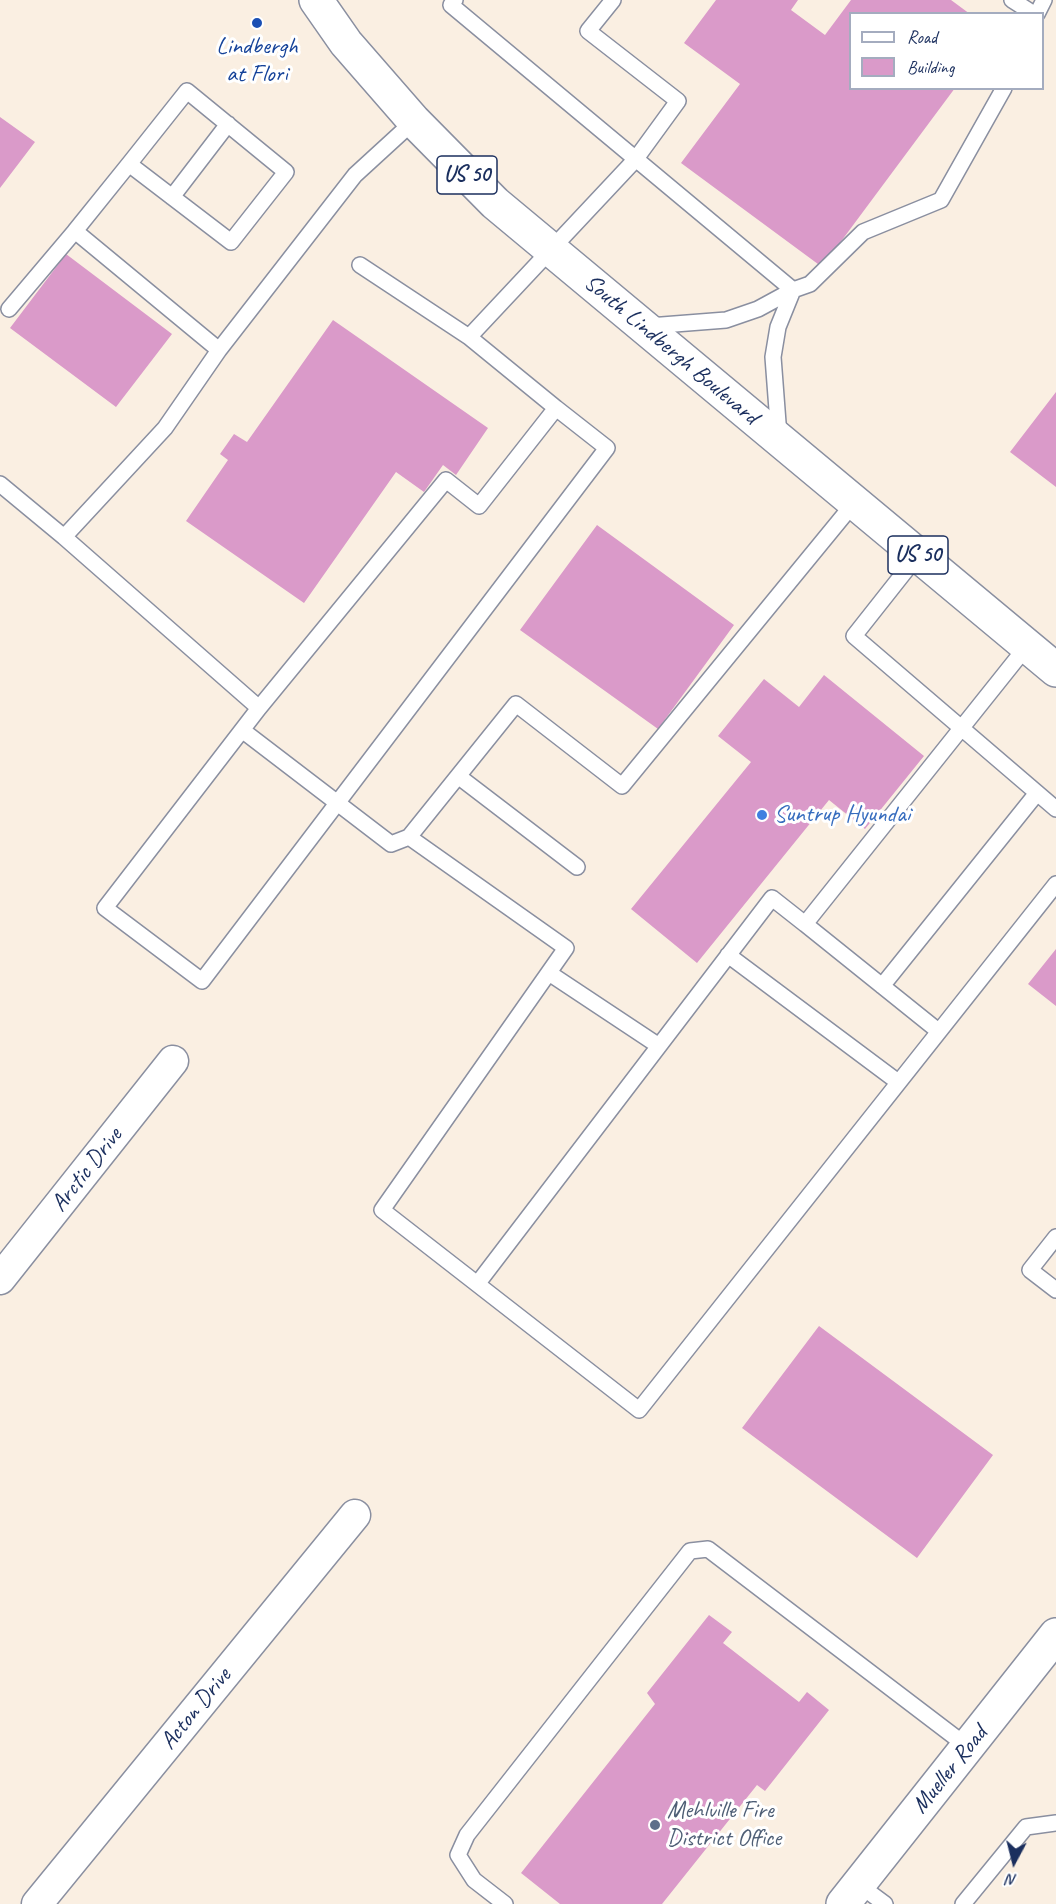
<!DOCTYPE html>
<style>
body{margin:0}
#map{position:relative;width:1056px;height:1904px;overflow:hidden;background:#faefe2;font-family:Caveat,sans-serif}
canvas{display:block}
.legend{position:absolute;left:849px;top:12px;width:195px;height:78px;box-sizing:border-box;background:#fff;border:2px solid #a4acbf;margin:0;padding:8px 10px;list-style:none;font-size:18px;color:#1b2f5e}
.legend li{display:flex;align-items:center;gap:12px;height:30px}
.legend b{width:30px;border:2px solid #a4acbf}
.north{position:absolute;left:984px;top:1832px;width:60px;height:60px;-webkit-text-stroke:4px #fff;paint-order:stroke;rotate:187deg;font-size:16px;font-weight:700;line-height:24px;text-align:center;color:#1b2f5e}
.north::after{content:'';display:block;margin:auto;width:21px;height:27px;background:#1b2f5e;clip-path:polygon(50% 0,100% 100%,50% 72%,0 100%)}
</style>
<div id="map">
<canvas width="1056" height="1904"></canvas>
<ul class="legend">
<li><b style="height:8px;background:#fff"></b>Road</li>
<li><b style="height:16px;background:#da9ac9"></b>Building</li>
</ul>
<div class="north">N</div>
</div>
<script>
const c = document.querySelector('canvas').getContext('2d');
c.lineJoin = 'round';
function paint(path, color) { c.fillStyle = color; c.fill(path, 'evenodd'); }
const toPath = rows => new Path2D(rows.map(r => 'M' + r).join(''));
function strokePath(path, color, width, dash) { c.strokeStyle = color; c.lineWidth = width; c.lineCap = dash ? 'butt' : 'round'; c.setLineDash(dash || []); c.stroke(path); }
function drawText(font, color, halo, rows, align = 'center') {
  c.font = font + ' Caveat,sans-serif'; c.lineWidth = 6; c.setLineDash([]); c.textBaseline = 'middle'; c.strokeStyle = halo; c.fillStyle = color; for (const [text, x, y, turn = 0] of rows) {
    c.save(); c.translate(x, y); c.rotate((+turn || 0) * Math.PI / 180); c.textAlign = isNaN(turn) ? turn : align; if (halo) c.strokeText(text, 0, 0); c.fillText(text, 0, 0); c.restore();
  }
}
const building = toPath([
 [716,0,798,0,791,10,825,35,851,0,951,0,970,14,850,14,850,88,955,88,822,267,681,163,740,84,684,43],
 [0,117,35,142,0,188],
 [66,254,172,334,116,407,10,328],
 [333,320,488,428,456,475,443,465,424,492,396,472,304,603,186,521,228,460,220,454,234,434,247,442],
 [1056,392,1056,487,1010,452],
 [597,525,734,625,658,729,520,630],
 [824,675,924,756,865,829,829,800,697,963,631,909,751,762,718,736,764,679,799,707],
 [1056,949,1056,1006,1028,984],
 [819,1326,993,1455,917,1558,742,1428],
 [709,1615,732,1632,723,1643,799,1702,807,1692,829,1710,765,1791,757,1785,662,1904,560,1904,521,1873,655,1704,647,1693]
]);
const service = toPath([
 [455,0,451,5,793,290],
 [1012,0,1034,14],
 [1037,14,1044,0],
 [129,164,231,242,286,172,187,91,129,164,75,231,219,350],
 [172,197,228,124],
 [9,309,75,231],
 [649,326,726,320,758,309,793,290,810,284,863,232,941,200,1004,88],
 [469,337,635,160,678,101,588,31,613,0],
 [779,436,773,357,778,327,793,290],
 [0,484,64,537,259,708,446,480,479,506,556,408,469,337,360,265],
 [64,537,165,428,219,350,355,175,414,121],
 [918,555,854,636,1056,809],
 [259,708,105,908,202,981,607,448,556,408],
 [242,730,391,844,409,837,566,948,382,1210,639,1410,1056,884],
 [458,776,577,867],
 [409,837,516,704,622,786,854,503],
 [728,955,898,1082],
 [549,973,659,1046],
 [882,986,1037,793],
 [937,1030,805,924,1027,646],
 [1056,1237,1030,1270,1056,1290],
 [478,1283,772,898,805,924],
 [858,1884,885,1904],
 [505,1904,474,1880,458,1855,467,1835,690,1551,708,1549,968,1747],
 [963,1904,1026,1827,1056,1823]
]);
const minor = toPath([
 [0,1279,173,1061],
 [37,1904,355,1515]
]);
const tertiary = toPath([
 [843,1904,1056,1635]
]);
const primary = toPath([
 [316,0,346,43,414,121,495,203,1056,670]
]);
const markers = [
 [257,23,6,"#1a4fb4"],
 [762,815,6,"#3f7fe0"],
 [655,1825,6,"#5c6f8a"]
];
const shields = [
 [467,175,60],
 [918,555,60]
];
const shieldNames = [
 ["US 50",467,175],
 ["US 50",918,555]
];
const transitNames = [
 ["Lindbergh",257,47],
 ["at Flori",257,75]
];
const streetNames = [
 ["South Lindbergh Boulevard",671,350,40],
 ["Arctic Drive",87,1170,-52],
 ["Acton Drive",196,1709,-51],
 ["Mueller Road",950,1770,-51]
];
const shopNames = [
 ["Suntrup Hyundai",774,815]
];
const serviceNames = [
 ["Mehlville Fire",667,1811],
 ["District Office",667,1839]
];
paint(building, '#da9ac9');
strokePath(service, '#8a8fa0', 18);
strokePath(minor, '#8a8fa0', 33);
strokePath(tertiary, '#8a8fa0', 36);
strokePath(primary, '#8a8fa0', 36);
strokePath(service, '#fff', 15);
strokePath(minor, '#fff', 30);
strokePath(tertiary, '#fff', 33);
strokePath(primary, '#fff', 33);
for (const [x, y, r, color] of markers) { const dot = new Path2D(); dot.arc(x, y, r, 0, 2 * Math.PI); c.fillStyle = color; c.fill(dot); strokePath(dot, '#fff', 2); }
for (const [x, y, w] of shields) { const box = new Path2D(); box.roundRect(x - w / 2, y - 19, w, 38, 4.5); c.fillStyle = '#fff'; c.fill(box); strokePath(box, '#1b2f5e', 1.5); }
drawText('bold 22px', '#1b2f5e', null, shieldNames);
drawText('24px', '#164399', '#fff', transitNames);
drawText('24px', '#1b2f5e', '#fff', streetNames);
drawText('24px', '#366cbe', '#fff', shopNames, 'left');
drawText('24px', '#4e5e75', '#fff', serviceNames, 'left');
</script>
